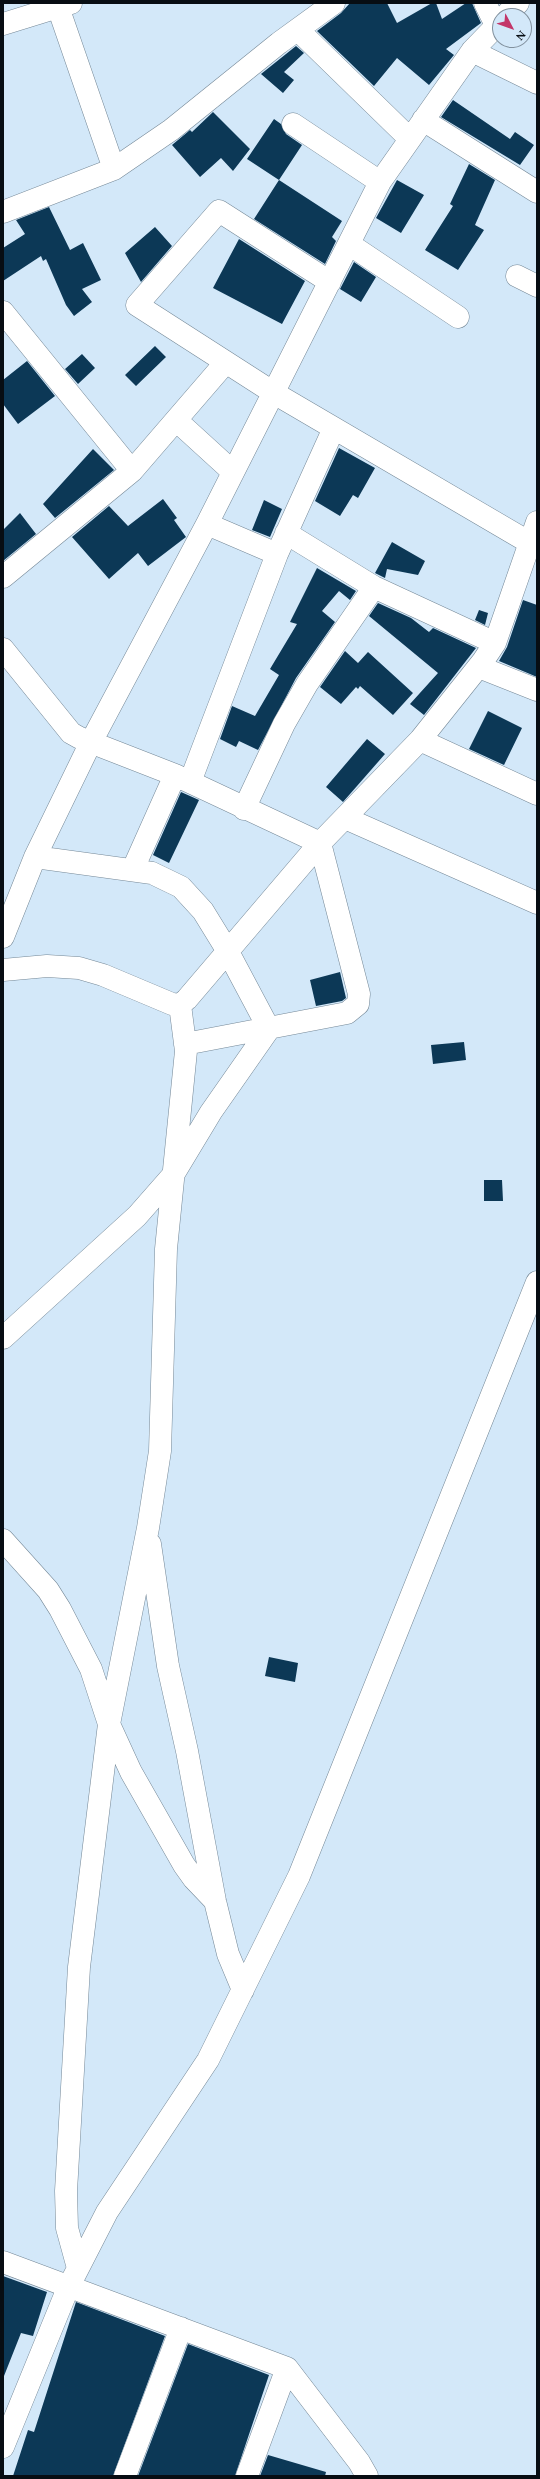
<!DOCTYPE html>
<style>
body{margin:0}
#map{position:relative;width:540px;height:2479px;overflow:hidden;background:#d3e8f9;font-family:Spectral,serif}
canvas{display:block}
.frame{position:absolute;inset:0;border:4px solid #070d13;pointer-events:none}
.north{position:absolute;left:492px;top:8px;width:40px;height:40px;box-sizing:border-box;background:#d3e8f9;border:1px solid #81909d;border-radius:50%;rotate:131deg;font-size:11px;font-weight:700;line-height:16px;text-align:center;color:#070d13}
.north::after{content:'';display:block;margin:auto;width:14px;height:18px;background:#c33669;clip-path:polygon(50% 0,100% 100%,50% 72%,0 100%)}
</style>
<div id="map">
<canvas width="540" height="2479"></canvas>
<div class="frame"></div>
<div class="north">N</div>
</div>
<script>
const c = document.querySelector('canvas').getContext('2d');
c.lineJoin = 'round';
function paint(path, color) { c.fillStyle = color; c.fill(path, 'evenodd'); }
const toPath = rows => new Path2D(rows.map(r => 'M' + r).join(''));
function strokePath(path, color, width, dash) { c.strokeStyle = color; c.lineWidth = width; c.lineCap = dash ? 'butt' : 'round'; c.setLineDash(dash || []); c.stroke(path); }
const building = toPath([
 [350,3,387,3,397,23,432,3,436,3,442,19,466,3,472,3,481,23,446,49,454,55,429,85,397,58,374,86,317,31,341,13],
 [296,46,304,53,284,72,294,80,283,93,261,74],
 [453,100,510,139,515,132,534,145,520,165,441,117],
 [213,112,250,149,233,171,221,158,200,177,172,145,190,130,192,132],
 [274,119,281,124,286,134,302,145,279,180,247,159],
 [469,164,495,180,475,225,484,230,458,270,425,250,453,206,450,204],
 [279,180,342,221,332,237,336,241,325,264,254,219],
 [397,180,424,195,401,233,376,218],
 [49,207,70,250,83,243,101,280,82,289,92,302,74,316,66,305,46,259,43,261,41,256,3,281,3,248,25,234,16,220],
 [155,227,172,246,141,282,125,253],
 [239,239,305,281,282,324,213,288],
 [354,262,376,277,361,302,340,289],
 [155,346,166,357,136,386,125,375],
 [82,354,95,368,78,384,65,369],
 [27,361,55,396,18,424,3,404,3,380],
 [339,448,375,468,358,498,353,495,340,516,315,501],
 [93,449,114,470,55,518,43,504],
 [163,499,177,518,174,520,186,537,148,566,138,553,109,579,72,537,109,506,128,526],
 [264,500,282,509,270,537,252,530],
 [20,513,36,534,3,561,3,530],
 [392,542,425,561,418,575,387,569,385,578,375,573],
 [317,568,356,591,350,600,339,591,322,611,335,622,296,678,258,750,239,741,236,747,220,739,232,706,255,716,279,675,270,669,297,624,290,622],
 [523,600,537,605,537,677,499,661,507,647],
 [378,603,411,618,429,632,433,628,476,648,424,715,410,704,438,673,369,616],
 [479,610,488,613,485,625,475,620],
 [345,651,358,663,368,652,413,693,393,715,360,686,358,689,356,687,341,704,320,687],
 [488,711,522,728,504,765,469,749],
 [367,739,385,754,343,802,326,787],
 [181,792,199,800,169,863,153,855],
 [340,972,346,998,342,1001,316,1006,310,980],
 [464,1042,466,1060,433,1064,431,1045],
 [484,1180,502,1180,503,1201,484,1201],
 [269,1657,298,1663,295,1682,265,1676],
 [3,2276,47,2292,33,2336,21,2333,4,2376],
 [76,2302,165,2336,113,2476,13,2476,28,2430,34,2432],
 [188,2344,269,2375,235,2476,138,2476],
 [268,2455,326,2472,325,2476,260,2476]
]);
const minor = toPath([
 [485,3,496,25],
 [58,7,114,169],
 [505,16,518,3],
 [3,24,71,3],
 [298,30,410,139],
 [472,51,537,83],
 [423,120,537,192],
 [293,124,380,182],
 [3,212,114,169,171,130,279,43,334,3],
 [349,244,458,317],
 [517,276,537,286],
 [330,282,219,211,137,305,274,393,537,547],
 [3,312,132,471],
 [176,420,233,472],
 [207,524,277,554],
 [286,533,374,587,495,643],
 [3,577,132,471,226,362],
 [3,649,71,733,80,738,175,775,320,843,359,994,358,1004,347,1013,185,1044],
 [479,667,537,690],
 [420,740,537,794],
 [190,782,277,554,334,428],
 [244,809,284,724,307,684,374,587],
 [345,818,537,903],
 [133,869,175,775],
 [3,937,35,857,90,744,207,524,380,182,472,51,500,22],
 [3,970,47,966,79,968,103,975,172,1004,180,1005,187,999,320,843,420,740,483,661,495,643,537,522],
 [3,1338,137,1216,173,1175,211,1112,269,1029,227,950,203,911,181,887,152,873,35,857],
 [3,1540,48,1590,60,1609,91,1669,109,1724,131,1772,184,1865,194,1879,215,1901],
 [150,1544,168,1666,187,1751,215,1901,228,1954,243,1990],
 [3,2262,287,2368,359,2462,367,2476],
 [78,2268,67,2228,66,2191,79,1967,109,1724,148,1528,160,1451,166,1249,186,1051,180,1005],
 [3,2447,68,2288,107,2212,208,2060,299,1876,537,1282],
 [125,2476,181,2328],
 [247,2476,287,2368]
]);
paint(building, '#0c3856');
strokePath(minor, '#758897', 23);
strokePath(minor, '#fff', 22);
</script>
